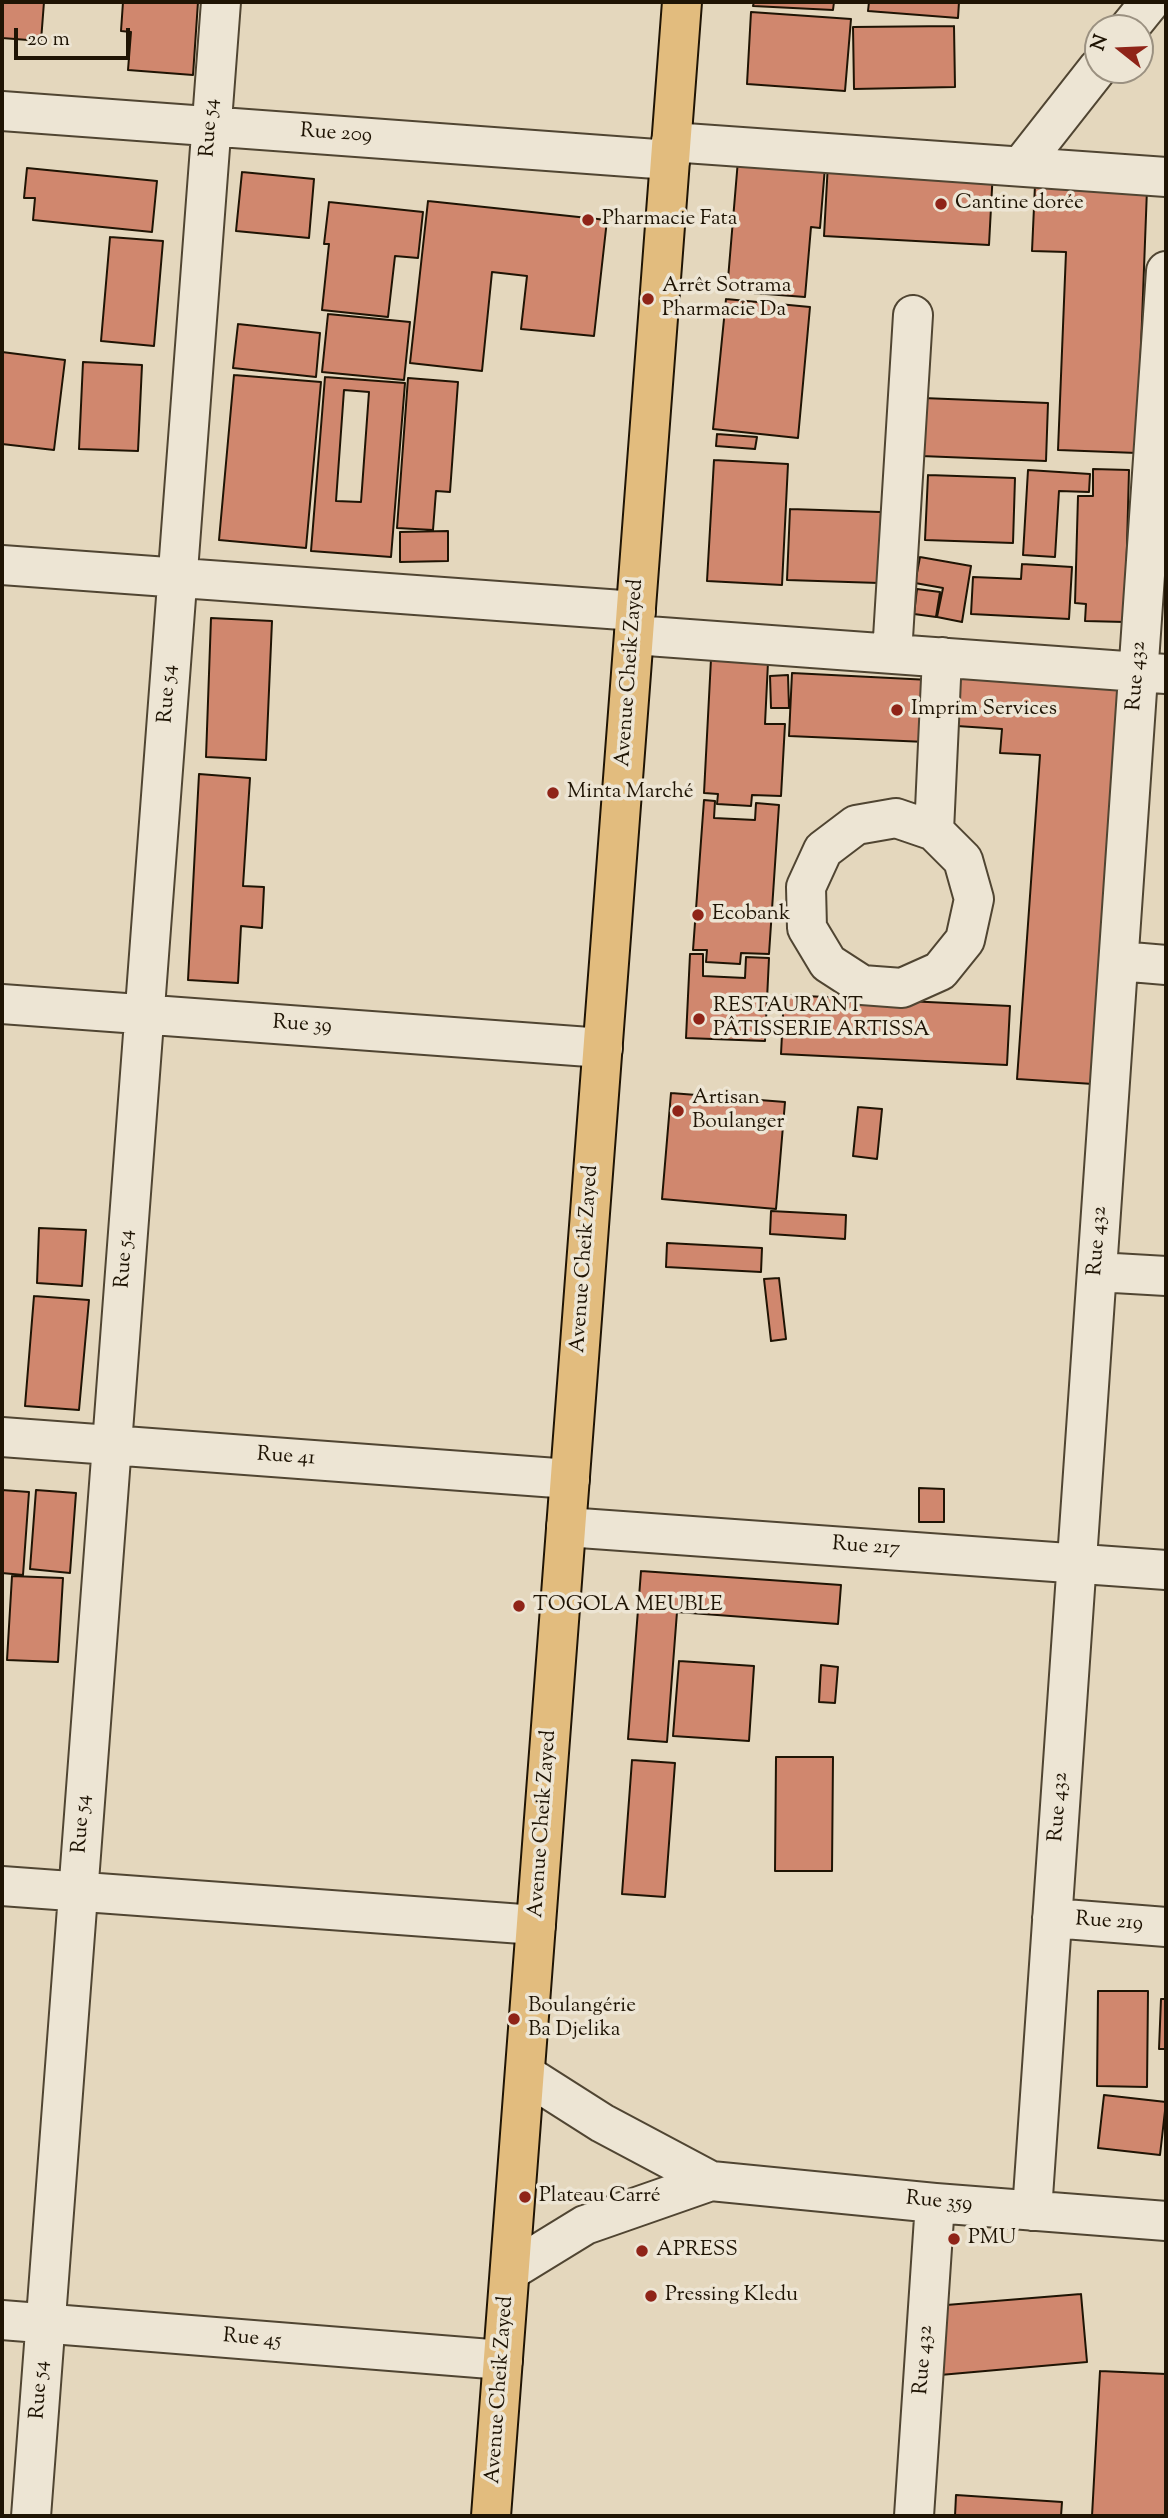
<!DOCTYPE html>
<meta charset="utf-8">
<style>
body{margin:0}
#map{position:relative;width:1168px;height:2518px;overflow:hidden;background:#e4d7bd;font-family:"Sorts Mill Goudy",serif}
canvas{display:block}
.frame{position:absolute;inset:0;border:4px solid #1f1404;pointer-events:none}
.north{position:absolute;left:1084px;top:14px;width:70px;height:70px;box-sizing:border-box;background:#ede5d4;border:2px solid #9b9181;border-radius:50%;rotate:288deg;font-size:19px;font-weight:700;line-height:28px;text-align:center;color:#1f1404}
.north::after{content:'';display:block;margin:auto;width:24px;height:32px;background:#8f2418;clip-path:polygon(50% 0,100% 100%,50% 72%,0 100%)}
.scale{position:absolute;left:14px;top:28px;width:116px;height:32px;box-sizing:border-box;border:4px solid #1f1404;border-top:0;padding-left:9px;font-size:21px;line-height:24px;white-space:nowrap;color:#1f1404;-webkit-text-stroke:5px #ede5d4;paint-order:stroke}
</style>
<div id="map">
<canvas width="1168" height="2518"></canvas>
<div class="frame"></div>
<div class="north">N</div>
<div class="scale">20 m</div>
</div>
<script>
const c = document.querySelector('canvas').getContext('2d');
c.lineJoin = 'round';
function paint(path, color) { c.fillStyle = color; c.fill(path, 'evenodd'); }
const toPath = rows => new Path2D(rows.map(r => 'M' + r).join(''));
function strokePath(path, color, width, dash) { c.strokeStyle = color; c.lineWidth = width; c.lineCap = dash ? 'butt' : 'round'; c.setLineDash(dash || []); c.stroke(path); }
function drawText(font, color, halo, rows, align = 'center') {
  c.font = font + ' "Sorts Mill Goudy",serif'; c.lineWidth = 7; c.setLineDash([]); c.textBaseline = 'middle'; c.strokeStyle = halo; c.fillStyle = color; for (const [text, x, y, turn = 0] of rows) {
    c.save(); c.translate(x, y); c.rotate((+turn || 0) * Math.PI / 180); c.textAlign = isNaN(turn) ? turn : align; if (halo) c.strokeText(text, 0, 0); c.fillText(text, 0, 0); c.restore();
  }
}
const building = toPath([
 [2,2,44,2,41,41,2,38,2,2],
 [123,2,198,2,193,75,128,70,131,32,121,31,123,2],
 [754,2,834,2,833,10,753,6,754,2],
 [869,2,959,2,958,18,868,11,869,2],
 [751,12,851,19,845,91,747,84,751,12],
 [954,26,955,87,854,89,853,27,954,26],
 [738,160,825,167,820,228,811,227,805,297,727,291,738,160],
 [828,163,993,170,989,245,824,236,828,163],
 [27,168,157,181,152,232,33,220,35,198,24,198,27,168],
 [242,172,314,179,309,238,236,231,242,172],
 [1035,185,1147,189,1137,453,1058,450,1066,252,1032,251,1035,185],
 [428,201,607,220,594,336,521,329,527,276,492,272,482,371,410,363,428,201],
 [329,202,423,212,418,258,395,256,388,317,322,310,329,244,324,244,329,202],
 [110,237,163,241,154,346,101,341,110,237],
 [726,299,810,307,798,438,713,429,726,299],
 [328,314,410,322,404,380,322,372,328,314],
 [238,324,320,333,316,377,233,368,238,324],
 [2,352,65,360,54,450,2,444,2,352],
 [83,362,142,365,138,451,79,449,83,362],
 [234,375,321,382,306,548,219,540,234,375],
 [325,377,405,383,391,557,311,551,325,377],
 [344,390,369,392,361,502,336,501,344,390],
 [408,378,458,382,450,492,436,491,433,530,397,528,408,378],
 [923,398,1048,403,1046,461,921,456,923,398],
 [717,434,757,437,755,449,716,446,717,434],
 [714,460,788,464,782,585,707,581,714,460],
 [1093,469,1129,470,1125,622,1085,621,1086,604,1075,603,1078,496,1093,496,1093,469],
 [1028,470,1090,474,1089,492,1059,491,1055,557,1023,555,1028,470],
 [928,475,1015,478,1013,543,925,540,928,475],
 [790,509,881,512,879,583,787,580,790,509],
 [448,531,448,561,400,562,400,532,448,531],
 [920,557,971,566,962,622,937,617,943,588,915,583,920,557],
 [1022,564,1072,567,1069,619,971,614,973,577,1021,579,1022,564],
 [917,589,940,592,936,617,914,614,917,589],
 [211,618,272,621,266,760,206,757,211,618],
 [711,659,768,662,765,724,785,724,781,796,752,795,751,806,717,804,718,794,704,793,711,659],
 [961,667,1122,678,1093,1084,1017,1079,1040,755,1000,753,1002,729,957,726,961,667],
 [792,673,930,680,926,742,789,736,792,673],
 [788,675,789,708,771,708,770,676,788,675],
 [199,774,250,778,243,886,264,887,262,928,241,926,238,983,188,980,199,774],
 [704,800,715,801,714,818,755,820,756,803,779,805,769,954,741,953,740,964,706,962,707,950,693,950,704,800],
 [690,954,703,954,703,976,745,978,746,957,769,958,765,1041,686,1038,690,954],
 [784,995,1010,1006,1007,1065,781,1054,784,995],
 [671,1093,785,1102,776,1209,662,1199,671,1093],
 [858,1107,882,1109,877,1159,853,1156,858,1107],
 [771,1211,846,1215,845,1239,770,1234,771,1211],
 [39,1228,86,1230,82,1286,37,1283,39,1228],
 [667,1243,762,1248,761,1272,666,1267,667,1243],
 [779,1278,786,1339,771,1341,764,1279,779,1278],
 [34,1296,89,1300,79,1410,25,1406,34,1296],
 [919,1488,944,1489,944,1522,919,1522,919,1488],
 [2,1490,29,1492,23,1575,2,1573,2,1490],
 [36,1490,76,1493,70,1573,30,1569,36,1490],
 [641,1571,841,1585,838,1624,677,1612,667,1742,628,1739,641,1571],
 [12,1576,63,1578,58,1662,7,1660,12,1576],
 [679,1661,754,1666,749,1741,673,1736,679,1661],
 [821,1665,838,1667,835,1703,819,1702,821,1665],
 [776,1757,833,1757,832,1871,775,1871,776,1757],
 [632,1760,675,1763,665,1897,622,1894,632,1760],
 [1098,1991,1148,1991,1147,2087,1097,2086,1098,1991],
 [1161,1999,1166,1999,1166,2049,1159,2049,1161,1999],
 [1104,2095,1166,2102,1160,2155,1098,2148,1104,2095],
 [1081,2294,1087,2362,940,2375,934,2306,1081,2294],
 [1100,2371,1166,2374,1166,2516,1092,2516,1100,2371],
 [956,2495,1062,2502,1061,2516,955,2516,956,2495]
]);
const minor = toPath([
 [1129,28,1150,2],
 [2,111,670,160],
 [671,142,1166,177],
 [1021,166,1098,68],
 [2,565,636,611],
 [634,635,1166,674],
 [892,654,913,315],
 [934,831,896,818,856,825,823,850,806,887,807,928,828,963,862,985,902,988,940,971,965,940,974,899,963,860,934,831,942,657],
 [1119,961,1166,965],
 [2,1004,603,1048],
 [1097,1272,1166,1276],
 [2,1437,570,1479],
 [566,1527,1166,1570],
 [2,1886,536,1925],
 [1052,1918,1166,1927],
 [525,2074,602,2123,711,2181,935,2203,1166,2221],
 [1032,2211,1166,271],
 [510,2271,585,2225,711,2181],
 [2,2320,503,2360],
 [31,2516,221,2],
 [914,2516,935,2203]
]);
const major = toPath([
 [491,2516,682,2]
]);
const markers = [
 [941,204,7,"#8f2418"],
 [588,220,7,"#8f2418"],
 [648,299,7,"#8f2418"],
 [897,710,7,"#8f2418"],
 [553,793,7,"#8f2418"],
 [698,915,7,"#8f2418"],
 [699,1019,7,"#8f2418"],
 [678,1111,7,"#8f2418"],
 [519,1606,7,"#8f2418"],
 [514,2019,7,"#8f2418"],
 [525,2197,7,"#8f2418"],
 [954,2239,7,"#8f2418"],
 [642,2251,7,"#8f2418"],
 [651,2296,7,"#8f2418"]
];
const streetNames = [
 ["Rue 54",211,128,-86],
 ["Rue 209",336,135,4],
 ["Avenue Cheik Zayed",631,673,-86],
 ["Rue 432",1138,676,-86],
 ["Rue 54",169,694,-86],
 ["Rue 39",302,1026,4],
 ["Rue 432",1099,1241,-86],
 ["Rue 54",126,1259,-86],
 ["Avenue Cheik Zayed",586,1259,-86],
 ["Rue 41",286,1458,4],
 ["Rue 217",866,1548,4],
 ["Rue 432",1060,1807,-86],
 ["Rue 54",83,1824,-86],
 ["Avenue Cheik Zayed",544,1824,-86],
 ["Rue 219",1109,1923,4],
 ["Rue 359",939,2203,5],
 ["Rue 45",252,2340,5],
 ["Rue 432",925,2360,-86],
 ["Rue 54",41,2390,-86],
 ["Avenue Cheik Zayed",501,2390,-86]
];
const poiNames = [
 ["Cantine dorée",955,204],
 ["Pharmacie Fata",602,220],
 ["Arrêt Sotrama",662,287],
 ["Pharmacie Da",662,311],
 ["Imprim Services",911,710],
 ["Minta Marché",567,793],
 ["Ecobank",712,915],
 ["RESTAURANT",713,1007],
 ["PÂTISSERIE ARTISSA",713,1031],
 ["Artisan",692,1099],
 ["Boulanger",692,1123],
 ["TOGOLA MEUBLE",533,1606],
 ["Boulangérie",528,2007],
 ["Ba Djelika",528,2031],
 ["Plateau Carré",539,2197],
 ["PMU",968,2239],
 ["APRESS",656,2251],
 ["Pressing Kledu",665,2296]
];
paint(building, '#d0876e');
strokePath(building, '#1f1404', 2);
strokePath(minor, '#504532', 42);
strokePath(major, '#1f1404', 42);
strokePath(minor, '#ede5d4', 38);
strokePath(major, '#e2bc7e', 38);
for (const [x, y, r, color] of markers) { const dot = new Path2D(); dot.arc(x, y, r, 0, 2 * Math.PI); c.fillStyle = color; c.fill(dot); strokePath(dot, '#ede5d4', 2.5); }
drawText('21px', '#1f1404', '#ede5d4', streetNames);
drawText('21px', '#1f1404', '#ede5d4', poiNames, 'left');
</script>
